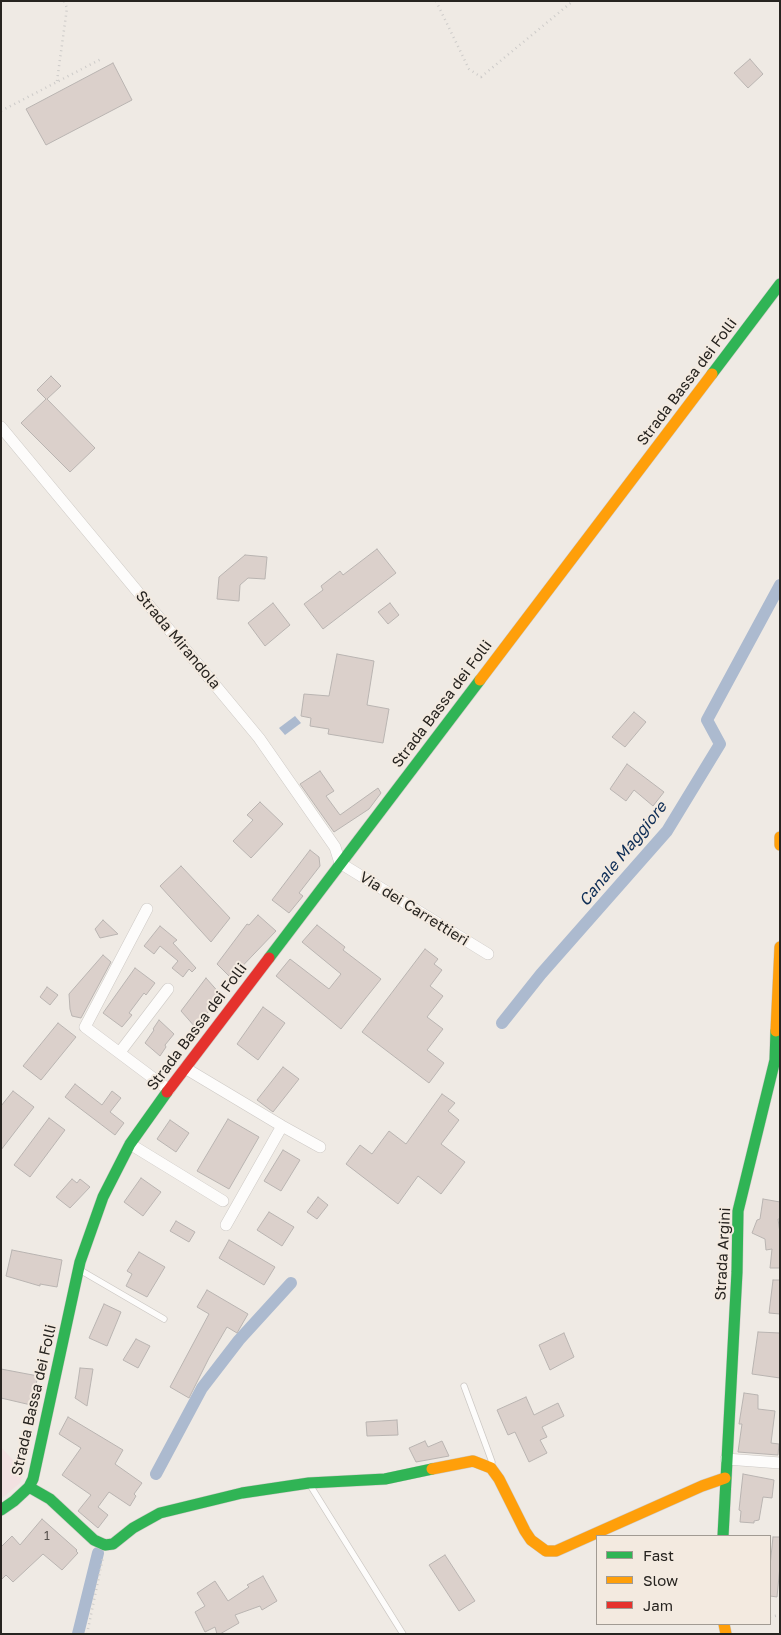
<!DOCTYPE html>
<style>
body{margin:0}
#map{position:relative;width:781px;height:1635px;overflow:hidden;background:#efeae4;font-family:"Golos Text",sans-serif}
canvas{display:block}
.frame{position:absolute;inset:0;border:2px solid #272420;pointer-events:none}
.legend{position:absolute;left:596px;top:1535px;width:175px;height:90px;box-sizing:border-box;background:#f3eae0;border:1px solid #a19b93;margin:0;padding:6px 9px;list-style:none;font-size:15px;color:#272420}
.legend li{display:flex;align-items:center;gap:10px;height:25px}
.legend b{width:25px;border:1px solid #a19b93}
</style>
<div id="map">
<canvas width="781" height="1635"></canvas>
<div class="frame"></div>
<ul class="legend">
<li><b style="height:6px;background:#30b455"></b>Fast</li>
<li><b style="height:6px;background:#ff9f0a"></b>Slow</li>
<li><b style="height:6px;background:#e5322d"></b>Jam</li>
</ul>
</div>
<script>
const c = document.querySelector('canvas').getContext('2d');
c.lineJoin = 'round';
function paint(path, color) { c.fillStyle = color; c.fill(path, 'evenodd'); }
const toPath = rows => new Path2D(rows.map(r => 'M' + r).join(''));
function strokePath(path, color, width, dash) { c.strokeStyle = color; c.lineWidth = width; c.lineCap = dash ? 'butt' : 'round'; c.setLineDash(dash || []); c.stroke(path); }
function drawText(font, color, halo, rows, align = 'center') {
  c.font = font + ' "Golos Text",sans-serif'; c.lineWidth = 4; c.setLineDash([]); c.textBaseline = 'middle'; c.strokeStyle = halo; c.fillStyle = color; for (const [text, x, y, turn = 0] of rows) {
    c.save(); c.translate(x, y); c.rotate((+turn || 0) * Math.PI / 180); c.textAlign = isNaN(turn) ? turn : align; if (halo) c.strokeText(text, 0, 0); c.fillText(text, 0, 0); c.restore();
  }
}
const education = toPath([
 [1,1447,24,1472,20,1483,1,1499]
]);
const water = toPath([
 [295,716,301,723,285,735,279,728]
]);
const canal = toPath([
 [502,1023,541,974,667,831,720,744,707,720,780,585],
 [156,1474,202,1388,239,1340,291,1283],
 [78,1634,98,1553]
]);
const building = toPath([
 [750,59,763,74,748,88,734,73,750,59],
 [113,63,132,100,46,145,26,109,113,63],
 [51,376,61,386,47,399,95,448,70,472,21,423,46,399,37,390,51,376],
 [377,549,396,573,323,629,304,604,323,590,321,586,340,571,343,575,377,549],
 [245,555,267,557,265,579,248,578,240,585,239,601,217,599,219,577,245,555],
 [273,603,290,625,265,646,248,623,273,603],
 [390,603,399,615,388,624,378,612,390,603],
 [337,654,374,661,367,705,389,709,383,743,328,734,329,729,310,726,311,718,301,716,304,694,329,696,337,654],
 [634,712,646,722,625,747,612,737,634,712],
 [627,764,664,792,653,806,634,790,626,801,610,789,627,764],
 [320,771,334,791,326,796,340,815,378,788,381,793,369,809,334,832,300,784,320,771],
 [260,802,283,824,251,858,233,841,253,820,247,815,260,802],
 [310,850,319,857,320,866,299,893,303,896,289,913,272,900,310,850],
 [181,866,230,918,211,942,160,886,181,866],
 [258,915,276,931,231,978,217,964,247,924,249,925,258,915],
 [103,920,118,934,100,938,95,929,103,920],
 [317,925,345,947,343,950,381,979,341,1029,276,976,290,959,329,989,341,974,302,942,317,925],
 [160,926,177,940,173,943,196,968,192,972,189,969,183,977,172,968,178,961,160,946,154,954,144,946,160,926],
 [425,949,438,959,434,964,442,970,430,986,443,996,427,1017,443,1029,427,1050,444,1063,429,1083,362,1032,425,949],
 [103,955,111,962,81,1018,72,1016,70,1009,69,994,103,955],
 [135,968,155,983,146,995,144,993,129,1013,132,1015,122,1027,103,1013,135,968],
 [206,978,221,995,196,1028,181,1011,206,978],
 [47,987,58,995,50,1005,40,997,47,987],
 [263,1007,285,1023,258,1060,237,1044,263,1007],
 [159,1020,174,1034,165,1045,166,1047,160,1056,145,1043,154,1030,153,1029,159,1020],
 [58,1023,76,1037,41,1080,23,1066,58,1023],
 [283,1067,299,1079,273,1112,257,1100,283,1067],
 [75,1084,102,1105,112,1091,121,1098,110,1112,124,1123,115,1135,65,1097,75,1084],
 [13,1091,34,1107,1,1150,1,1106,13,1091],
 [442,1094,455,1103,448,1111,459,1120,441,1144,465,1162,441,1194,418,1176,398,1204,346,1164,360,1145,372,1154,389,1131,406,1144,442,1094],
 [49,1118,65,1130,30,1177,14,1165,49,1118],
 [228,1119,259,1137,229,1189,197,1171,228,1119],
 [170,1120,189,1133,176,1152,157,1139,170,1120],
 [283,1150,300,1160,281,1191,264,1181,283,1150],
 [141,1178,161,1192,143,1216,124,1202,141,1178],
 [72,1179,77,1183,80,1179,90,1187,70,1208,56,1197,72,1179],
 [318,1197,328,1205,317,1219,307,1212,318,1197],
 [763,1199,780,1202,780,1219,778,1219,780,1233,780,1268,770,1268,772,1249,766,1250,765,1239,752,1233,757,1220,760,1219,763,1199],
 [269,1212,294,1227,282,1246,257,1230,269,1212],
 [176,1221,195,1232,189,1242,170,1231,176,1221],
 [229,1240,275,1267,264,1285,219,1258,229,1240],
 [12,1250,62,1260,57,1287,40,1284,40,1286,6,1276,12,1250],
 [139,1252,165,1267,147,1297,126,1286,132,1274,127,1271,139,1252],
 [773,1280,780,1280,780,1314,769,1313,773,1280],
 [207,1290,248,1314,237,1333,227,1327,209,1358,189,1398,170,1387,209,1314,197,1307,207,1290],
 [104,1304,121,1312,107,1346,89,1338,104,1304],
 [758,1332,780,1333,780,1378,752,1374,758,1332],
 [564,1333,574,1357,550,1370,539,1345,564,1333],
 [136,1339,150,1346,138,1368,123,1360,136,1339],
 [80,1368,93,1369,87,1406,75,1398,76,1395,80,1368],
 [1,1369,38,1376,31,1405,1,1398,1,1369],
 [744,1393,758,1395,758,1409,775,1411,771,1443,779,1444,778,1455,738,1452,742,1424,739,1424,744,1393],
 [526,1397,534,1415,558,1403,564,1416,542,1427,547,1437,540,1440,547,1453,529,1462,515,1432,508,1435,497,1410,526,1397],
 [68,1417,123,1450,115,1464,142,1483,134,1494,136,1496,130,1506,109,1492,98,1507,108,1515,98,1528,78,1511,91,1495,62,1475,81,1448,59,1434,68,1417],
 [397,1420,398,1435,367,1436,366,1422,397,1420],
 [425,1441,428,1447,442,1441,449,1456,416,1462,409,1448,425,1441],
 [743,1474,774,1480,772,1498,763,1497,759,1520,754,1521,754,1523,740,1522,741,1511,739,1510,743,1474],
 [42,1519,77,1550,76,1551,78,1553,62,1570,43,1554,13,1582,6,1575,1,1580,1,1547,12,1536,20,1545,42,1519],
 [773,1537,780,1537,780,1566,777,1597,770,1596,770,1566,773,1537],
 [445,1555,475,1601,459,1611,429,1565,445,1555],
 [263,1576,277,1601,262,1610,260,1606,235,1615,239,1623,220,1634,217,1634,215,1627,205,1632,195,1612,205,1606,197,1593,215,1581,228,1601,249,1587,247,1585,263,1576]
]);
const path = toPath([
 [436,1,469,69,481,77,573,1],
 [57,81,67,8,64,1],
 [1,111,103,58],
 [770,1617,780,1615],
 [87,1634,103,1557]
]);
const lane = toPath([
 [80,1270,164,1319],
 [464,1386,488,1451,492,1462,491,1466],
 [310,1485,403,1634]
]);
const street = toPath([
 [1,427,259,738,335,847,340,863,488,954],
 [147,909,85,1027,169,1090],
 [120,1052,168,989],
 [185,1068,282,1126,320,1147],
 [130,1144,223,1201],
 [226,1225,282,1126],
 [726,1459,780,1463]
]);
const fast = toPath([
 [712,374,780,284],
 [269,958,480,680],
 [29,1487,50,1499,94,1540,105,1545,113,1544,133,1528,160,1513,242,1493,309,1483,385,1479,432,1469],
 [1,1510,14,1501,29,1487,33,1479,80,1262,103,1197,130,1144,167,1092],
 [723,1536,737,1272,738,1211,775,1060,776,1031]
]);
const slow = toPath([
 [480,680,712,374],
 [780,837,780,845],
 [776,1031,780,947],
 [432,1469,473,1461,491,1468,499,1479,525,1531,531,1540,546,1551,556,1551,702,1486,725,1478],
 [724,1624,726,1634]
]);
const jam = toPath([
 [167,1092,269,958]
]);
const numberNames = [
 ["1",47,1536]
];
const streetNames = [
 ["Strada Bassa dei Folli",687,382,-53],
 ["Strada Mirandola",178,640,50],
 ["Strada Bassa dei Folli",442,704,-53],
 ["Via dei Carrettieri",414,909,32],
 ["Strada Bassa dei Folli",197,1027,-53],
 ["Strada Argini",723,1254,-87],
 ["Strada Bassa dei Folli",34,1400,-77]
];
const waterNames = [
 ["Canale Maggiore",623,854,-51]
];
paint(education, '#f2e1e1');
paint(water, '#acbacf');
strokePath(canal, '#acbacf', 12);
paint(building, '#dbd0cb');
strokePath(building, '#b9b4b1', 1);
strokePath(lane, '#ccc8c4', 7);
strokePath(street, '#ccc8c4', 12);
strokePath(fast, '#ccc8c4', 12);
strokePath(slow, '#ccc8c4', 12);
strokePath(jam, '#ccc8c4', 12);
strokePath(path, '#cdcbc9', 2.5, [1, 4]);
strokePath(lane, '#fdfcfb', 5.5);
strokePath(street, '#fdfcfb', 11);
strokePath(fast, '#30b455', 11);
strokePath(slow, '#ff9f0a', 11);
strokePath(jam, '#e5322d', 11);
drawText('12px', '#57524e', null, numberNames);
drawText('15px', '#272420', '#f3eae0', streetNames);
drawText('italic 16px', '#0d2d56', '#f3eae0', waterNames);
</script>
